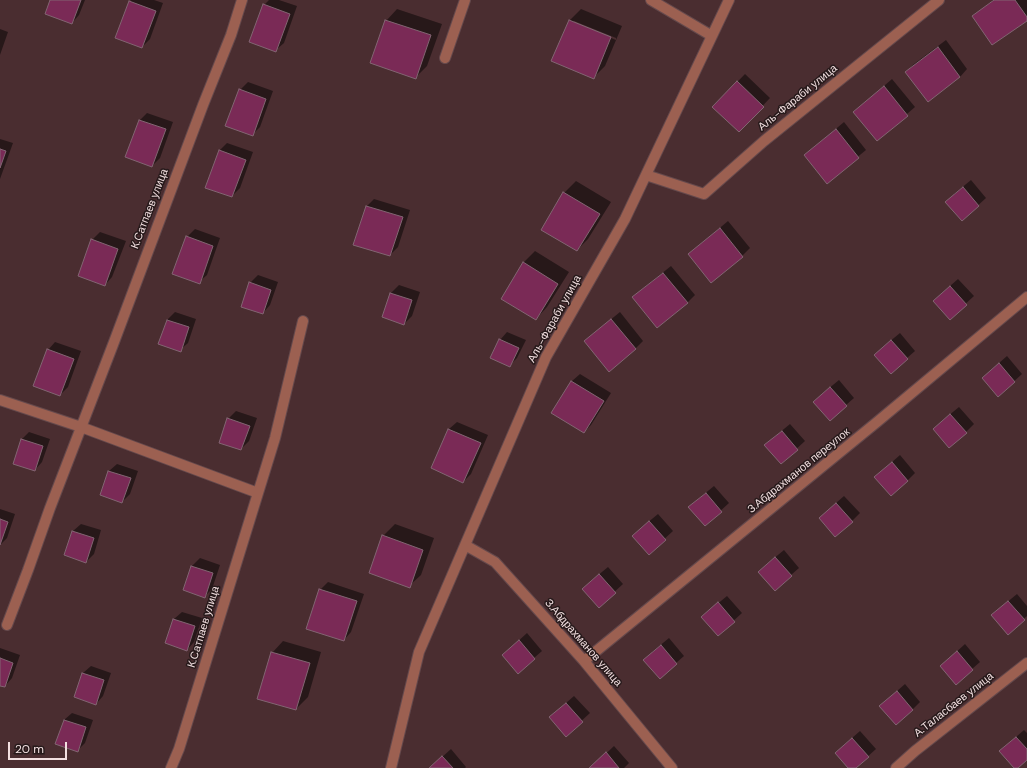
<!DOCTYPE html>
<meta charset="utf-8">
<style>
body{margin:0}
#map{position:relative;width:1027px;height:768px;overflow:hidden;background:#4a2d30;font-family:"DM Sans",sans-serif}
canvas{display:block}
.scale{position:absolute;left:8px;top:742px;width:59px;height:18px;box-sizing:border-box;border:2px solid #f2dfe0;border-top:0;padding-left:5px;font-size:12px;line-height:14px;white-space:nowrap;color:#f2dfe0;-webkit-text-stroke:3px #271a1b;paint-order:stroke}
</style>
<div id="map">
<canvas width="1027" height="768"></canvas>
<div class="scale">20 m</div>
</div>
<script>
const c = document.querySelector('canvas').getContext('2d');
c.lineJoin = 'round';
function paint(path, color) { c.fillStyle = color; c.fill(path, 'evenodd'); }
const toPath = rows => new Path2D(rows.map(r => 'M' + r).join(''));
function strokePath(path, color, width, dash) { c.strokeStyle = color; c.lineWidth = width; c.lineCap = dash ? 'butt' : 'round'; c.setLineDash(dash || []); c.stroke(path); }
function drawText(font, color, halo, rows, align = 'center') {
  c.font = font + ' "DM Sans",sans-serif'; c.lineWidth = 3; c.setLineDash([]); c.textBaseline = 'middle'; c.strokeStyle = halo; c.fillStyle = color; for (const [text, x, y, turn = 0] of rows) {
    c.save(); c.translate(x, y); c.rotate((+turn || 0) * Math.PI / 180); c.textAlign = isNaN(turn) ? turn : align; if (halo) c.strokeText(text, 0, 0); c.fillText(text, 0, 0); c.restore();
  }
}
const shadow = toPath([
 [51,0,85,0,79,15,72,23],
 [131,0,154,0,163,3,150,39,142,47,130,2],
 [269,0,279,0,297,6,284,43,276,50,264,5],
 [993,0,1027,0,1027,19,973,17],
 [397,9,442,24,427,66,416,77,386,21],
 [581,9,622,26,605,66,594,77,570,20],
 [574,21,616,38,616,40,574,23],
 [0,29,8,32,0,55],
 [946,40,967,69,960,77,906,72,914,64],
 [745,74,770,98,739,131,713,107],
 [892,79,915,107,877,140,854,112],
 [248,82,273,91,260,127,252,135,240,90],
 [147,113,173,122,160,158,152,166,140,120],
 [844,122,866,150,827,182,805,155],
 [0,139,13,143,0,179],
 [227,143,253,152,240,188,232,196,219,151],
 [971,180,986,198,962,220,954,194],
 [576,181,611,202,588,239,577,250,542,229,564,193],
 [374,199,410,210,398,247,390,255,367,206],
 [728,221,750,248,742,256,689,254],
 [195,229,220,238,207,275,199,282,187,237],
 [100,232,126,241,112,277,105,285,92,240],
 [535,251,569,272,547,307,536,319,523,263],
 [671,266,695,295,687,303,641,290],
 [258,275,278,282,270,305,263,313,250,283],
 [958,279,974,296,950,318,942,293],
 [399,285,420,292,412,316,404,324,383,317,391,293],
 [175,312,196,319,188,343,180,350,159,343,167,320],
 [620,312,643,341,635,349,593,334],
 [507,332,526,340,517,358,509,366,500,340],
 [900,333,915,351,907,358,883,347],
 [55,342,81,351,68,387,60,395,48,350],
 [1007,356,1022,374,998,396,991,370],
 [580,374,611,393,591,425,584,432,552,412,572,381],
 [839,380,854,398,846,405,822,394],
 [959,407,974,424,966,432,942,421],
 [236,411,257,418,249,441,241,449,228,419],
 [457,422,488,435,471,474,463,482,432,468,449,429],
 [790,424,805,441,781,463,773,438],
 [29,432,50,439,42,462,35,470,22,439],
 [900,455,915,473,907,481,883,470],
 [117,464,138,471,130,494,122,502,101,495,109,471],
 [714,486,729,503,705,525,697,500],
 [844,496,860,513,852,521,828,510],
 [0,509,15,514,7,538,0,545],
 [658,514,673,531,649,553,641,528],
 [81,524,101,530,94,554,86,562,65,555,73,531],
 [395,524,434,538,421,575,409,586,383,536],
 [784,550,799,568,791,575,767,564],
 [200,558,220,565,212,589,205,596,184,589,192,566],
 [608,567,623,584,599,606,591,581],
 [328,582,364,594,351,632,344,640,320,590],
 [1017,594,1027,606,1027,616,1008,633,1000,608],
 [727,596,742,613,718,635,710,610],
 [182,612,202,618,194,642,187,650,166,643,174,619],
 [527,633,542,651,518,672,503,655],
 [669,638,684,656,676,663,652,652],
 [283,641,321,652,308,697,296,709,272,653],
 [965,644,980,662,956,683,941,666],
 [0,648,20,655,12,678,5,686,0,685],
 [91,666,111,673,103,696,96,704,83,673],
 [905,684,920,702,912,710,888,699],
 [574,696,590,713,566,735,558,710],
 [72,713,93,720,85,743,77,751,64,720],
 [1024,730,1027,733,1027,759,1017,768,1015,768,1008,744],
 [860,731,876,749,855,768,849,768,844,745],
 [614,746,629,763,624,768,591,768],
 [451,749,466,767,465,768,430,768]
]);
const building = toPath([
 [50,0,81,0,72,24,45,14,50,0],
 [994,0,1015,0,1027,17,1027,21,992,45,972,16,994,0],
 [129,1,156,11,142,48,115,38,129,1],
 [263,4,290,14,276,52,249,42,263,4],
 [385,20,431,35,416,79,370,63,385,20],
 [569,20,611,37,594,79,551,61,569,20],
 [938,47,960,77,928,102,905,72,938,47],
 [737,81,764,107,739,132,712,107,737,81],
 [884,86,908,116,877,141,853,112,884,86],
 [239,89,266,99,253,136,225,126,239,89],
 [139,120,166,129,152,167,125,157,139,120],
 [836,129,859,158,827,184,804,155,836,129],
 [0,149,6,151,0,168,0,149],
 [219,150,246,160,232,197,205,188,219,150],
 [963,187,979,206,962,221,945,202,963,187],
 [563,192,600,214,577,251,541,230,563,192],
 [366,206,403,217,390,256,353,245,366,206],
 [720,228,743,257,711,283,688,254,720,228],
 [186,236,213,246,200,284,172,274,186,236],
 [91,239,118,249,105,286,78,276,91,239],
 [523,262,558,284,536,320,501,299,523,262],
 [663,273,688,303,657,328,632,297,663,273],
 [249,282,271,290,263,314,241,307,249,282],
 [950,286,967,305,950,320,933,301,950,286],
 [390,293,412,300,404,325,382,317,390,293],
 [611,319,636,349,609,372,584,341,611,319],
 [167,320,189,327,181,352,158,344,167,320],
 [499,339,519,348,510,367,490,358,499,339],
 [891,340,908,359,891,374,874,355,891,340],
 [47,349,74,359,60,396,33,386,47,349],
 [999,363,1015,382,998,397,982,378,999,363],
 [571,381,604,401,584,433,551,413,571,381],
 [830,387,847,406,830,421,813,402,830,387],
 [950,414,967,433,949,448,933,429,950,414],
 [227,418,250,426,241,450,219,443,227,418],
 [448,429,481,443,463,483,431,468,448,429],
 [782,431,798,450,781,464,764,445,782,431],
 [21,439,43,446,35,471,13,464,21,439],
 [892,462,908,481,891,496,874,477,892,462],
 [108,471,131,478,122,503,100,495,108,471],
 [706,493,722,512,705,526,688,507,706,493],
 [836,503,853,522,835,537,819,518,836,503],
 [0,519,8,522,0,545,0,519],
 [649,521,666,540,649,555,632,536,649,521],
 [72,531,94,538,86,563,64,555,72,531],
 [382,535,423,550,410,588,369,573,382,535],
 [775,557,792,576,775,591,758,572,775,557],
 [191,566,213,573,205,598,183,590,191,566],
 [599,574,616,593,599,608,582,589,599,574],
 [319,589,357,601,344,641,306,629,319,589],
 [1008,601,1025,620,1008,635,991,615,1008,601],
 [718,602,735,622,718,636,701,617,718,602],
 [173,619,195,626,187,651,165,643,173,619],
 [519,640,535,659,518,674,502,655,519,640],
 [661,645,677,664,660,679,643,660,661,645],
 [957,651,973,670,956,685,940,666,957,651],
 [271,652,310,663,296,710,257,699,271,652],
 [0,658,13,663,5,687,0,686,0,658],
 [82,673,104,680,96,705,74,697,82,673],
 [897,691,913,710,896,725,879,706,897,691],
 [566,703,583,722,566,737,549,717,566,703],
 [64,720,86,727,78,752,55,744,64,720],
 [1016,737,1027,749,1027,760,1018,768,1014,768,999,751,1016,737],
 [852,738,869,757,856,768,848,768,835,753,852,738],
 [606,752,619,768,589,768,606,752],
 [442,756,453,768,429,768,442,756]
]);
const street = toPath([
 [651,0,712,36],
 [445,58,465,0],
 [646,175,704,194,764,141,939,0],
 [0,400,81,427,258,493],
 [465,545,495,562,584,661,672,768],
 [7,625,28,570,50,508,114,342,203,105,231,35,242,0],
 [584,661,877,422,1027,297],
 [171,768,179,749,275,438,303,321],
 [391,768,419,652,546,357,625,219,729,0],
 [896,768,915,751,1027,663]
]);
const streetNames = [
 ["Аль-Фараби улица",798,98,-39],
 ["К.Сатпаев улица",150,209,-69],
 ["Аль-Фараби улица",555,319,-61],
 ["З.Абдрахманов переулок",799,471,-39],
 ["К.Сатпаев улица",204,627,-73],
 ["З.Абдрахманов улица",583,643,49],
 ["А.Таласбаев улица",954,705,-38]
];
paint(shadow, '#0007');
paint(building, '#7a2a56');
strokePath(building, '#826572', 1);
strokePath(street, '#65494c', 12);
strokePath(street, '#9c6051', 10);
drawText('11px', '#f2dfe0', '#271a1b', streetNames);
</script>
